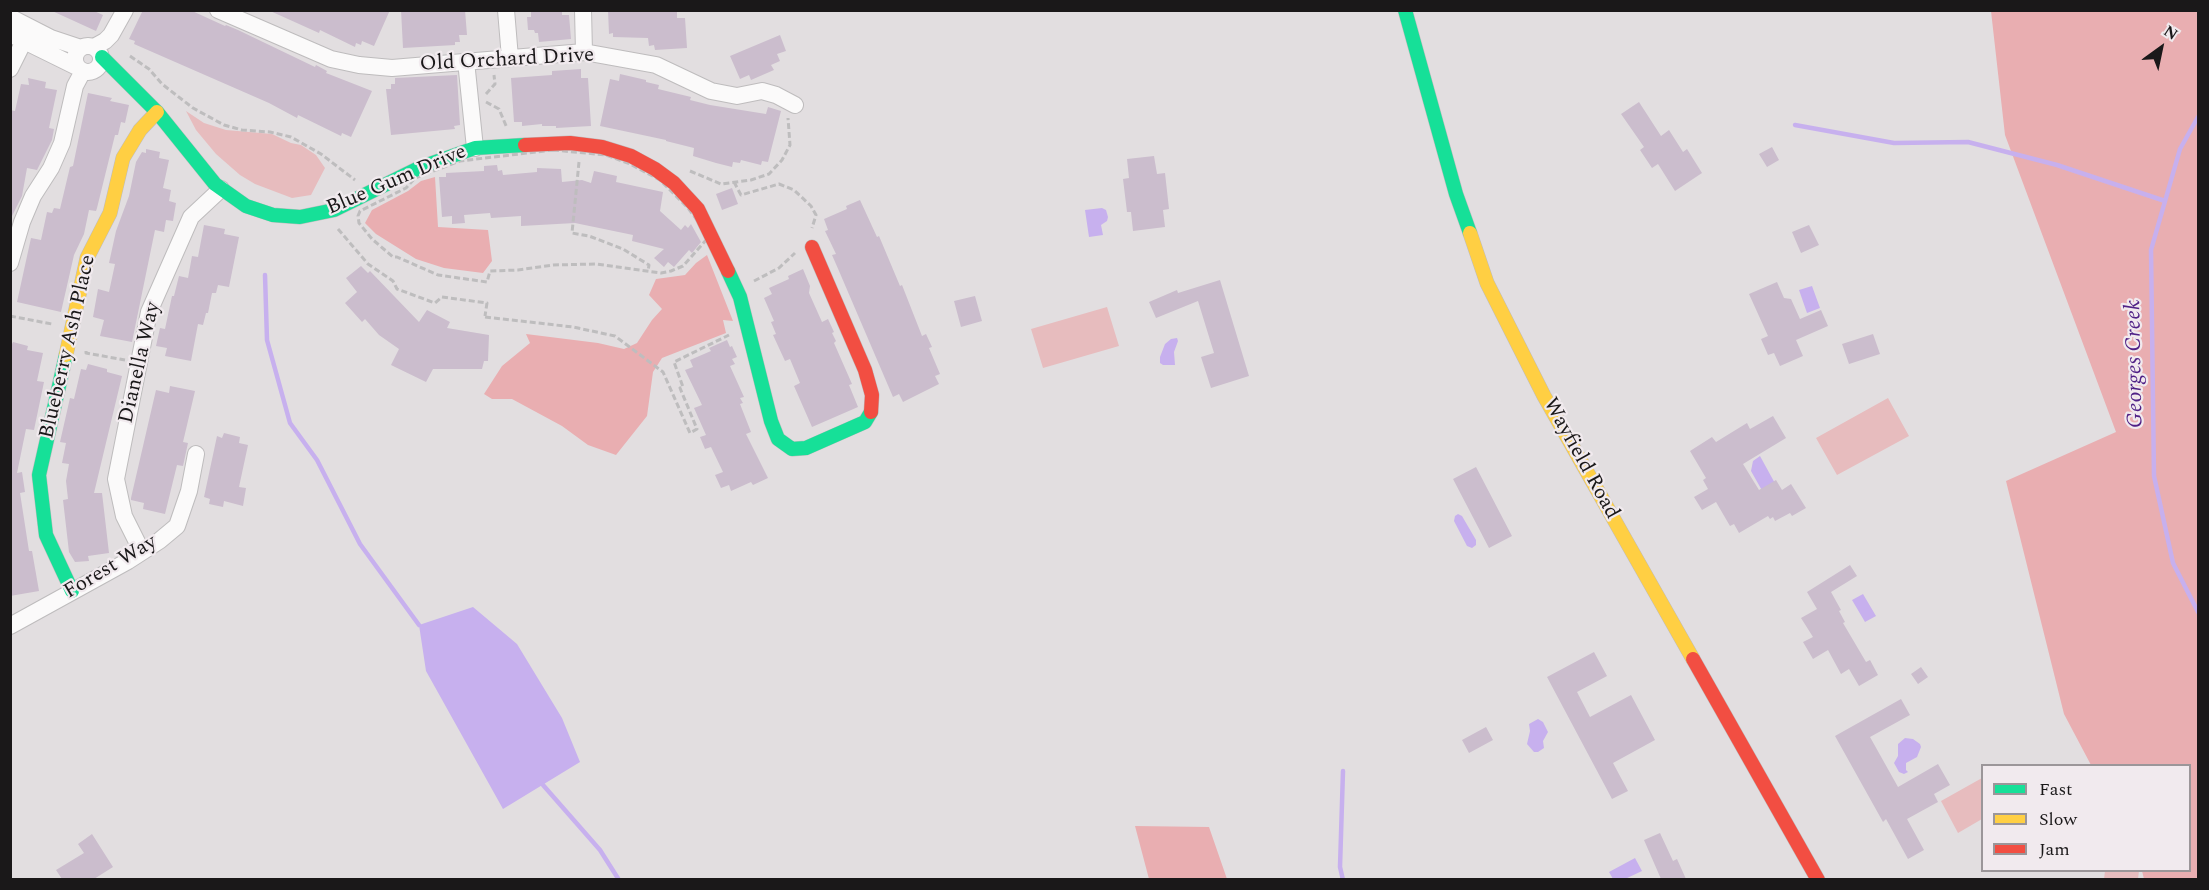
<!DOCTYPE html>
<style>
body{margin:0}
#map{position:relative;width:2209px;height:890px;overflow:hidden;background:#e2dee0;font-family:Spectral,serif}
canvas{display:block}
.frame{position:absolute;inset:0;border:12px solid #1a1819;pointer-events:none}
.legend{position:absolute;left:1981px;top:764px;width:210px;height:108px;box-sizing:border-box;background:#f1eaee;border:2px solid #9b9699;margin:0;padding:8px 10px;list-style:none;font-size:18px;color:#1a1819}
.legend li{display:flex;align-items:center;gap:12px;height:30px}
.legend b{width:30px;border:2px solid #9b9699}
.north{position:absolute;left:2131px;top:18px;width:60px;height:60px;-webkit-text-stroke:4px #f1eaee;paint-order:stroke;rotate:33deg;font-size:16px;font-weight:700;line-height:24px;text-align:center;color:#1a1819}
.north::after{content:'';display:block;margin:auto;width:21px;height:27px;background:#1a1819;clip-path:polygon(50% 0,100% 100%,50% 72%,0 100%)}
</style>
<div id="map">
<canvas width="2209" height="890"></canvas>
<div class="frame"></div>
<ul class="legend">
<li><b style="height:8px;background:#16e098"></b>Fast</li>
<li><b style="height:8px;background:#ffcf43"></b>Slow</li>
<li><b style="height:8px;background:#f24e42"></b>Jam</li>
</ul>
<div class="north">N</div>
</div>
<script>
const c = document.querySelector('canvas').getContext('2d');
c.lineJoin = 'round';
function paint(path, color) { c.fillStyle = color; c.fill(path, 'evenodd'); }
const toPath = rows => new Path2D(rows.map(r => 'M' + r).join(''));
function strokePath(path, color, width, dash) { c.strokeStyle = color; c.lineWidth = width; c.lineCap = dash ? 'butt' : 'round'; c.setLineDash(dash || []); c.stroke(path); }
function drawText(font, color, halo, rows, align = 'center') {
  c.font = font + ' Spectral,serif'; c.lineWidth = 4.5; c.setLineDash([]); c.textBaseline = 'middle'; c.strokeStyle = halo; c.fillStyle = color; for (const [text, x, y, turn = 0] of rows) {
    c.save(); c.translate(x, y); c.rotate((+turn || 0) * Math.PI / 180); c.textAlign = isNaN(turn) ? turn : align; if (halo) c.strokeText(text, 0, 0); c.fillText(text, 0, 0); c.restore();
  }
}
const green = toPath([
 [186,111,204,123,226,130,272,134,291,143,301,145,316,155,325,168,311,195,292,198,255,184,240,175,216,154,196,130],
 [1107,307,1119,346,1043,368,1031,329],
 [1888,398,1909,436,1837,475,1816,438],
 [1982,778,1982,819,1958,833,1941,801],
 [2105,871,2139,871,2138,879,2104,879]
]);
const forest = toPath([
 [1991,11,2198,11,2198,879,2144,879,2142,871,2190,870,2190,766,2091,765,2064,714,2006,481,2116,432,2005,135],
 [435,177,438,227,488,230,492,261,483,273,444,268,416,259,376,234,365,223,372,210,408,191,421,181],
 [707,255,733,321,723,320,726,333,662,358,653,372,647,416,616,455,588,445,562,426,512,399,492,399,484,394,502,366,530,343,526,334,598,343,624,349,637,343,652,320,662,309,649,295,656,279,685,275,696,263],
 [1135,826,1209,827,1227,879,1149,879]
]);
const water = toPath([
 [1102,208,1106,210,1108,217,1107,221,1101,225,1103,235,1089,237,1085,210],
 [1812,286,1820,308,1807,313,1799,290],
 [1177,338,1178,341,1174,352,1175,365,1163,365,1160,363,1160,357,1165,344,1171,339],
 [1760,456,1777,487,1764,494,1751,471,1753,461],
 [1458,514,1462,516,1476,540,1476,545,1472,548,1467,546,1454,521,1455,516],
 [1863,594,1876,616,1865,622,1852,600],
 [473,607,517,644,562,718,580,762,503,809,426,671,419,625],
 [1538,719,1543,722,1548,732,1543,741,1544,748,1538,752,1534,752,1527,744,1530,731,1529,724],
 [1905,738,1913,739,1920,744,1921,747,1917,757,1906,763,1906,770,1908,772,1904,774,1899,772,1894,763,1898,756,1898,744],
 [1635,858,1642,871,1625,879,1613,879,1609,872]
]);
const stream = toPath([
 [2198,117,2180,149,2151,250,2154,476,2173,563,2198,612],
 [1795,125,1894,143,1968,142,2057,165,2165,201],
 [265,275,267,340,290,423,317,460,360,544,419,625],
 [543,785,600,850,619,880],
 [1343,880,1340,867,1343,771]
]);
const building = toPath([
 [50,10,92,10,103,15,96,31],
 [143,10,190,10,225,26,226,25,238,30,315,67,316,65,327,71,326,73,372,91,351,137,342,133,341,136,298,115,297,118,269,103,134,44,135,41,129,39],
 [268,10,390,10,374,46,362,41,361,45,356,43,355,47,320,30,319,33],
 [401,10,465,10,467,35,459,35,460,42,455,42,455,45,403,48],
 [531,10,562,10,562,15,569,15,571,39,539,42,538,33,535,33,534,30,528,30,527,17,531,17],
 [608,10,644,10,644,12,677,10,677,18,685,18,687,48,655,50,654,45,649,46,648,38,613,37,613,33,609,34],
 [780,35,786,51,777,54,780,61,771,65,774,70,751,80,749,75,740,79,730,56],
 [581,69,581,78,588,78,591,126,556,128,556,126,542,126,542,124,522,126,522,122,514,122,511,78,552,75,552,71],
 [620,74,646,80,646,82,659,85,658,89,691,97,690,100,710,105,766,114,768,107,781,111,768,162,762,161,761,165,741,160,740,163,733,162,732,167,716,163,693,156,694,148,666,141,666,140,600,126,610,79,619,81],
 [457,75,460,125,454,126,455,129,391,135,386,89,391,89,391,84,395,84,395,78],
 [28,78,46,82,45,88,57,90,49,128,54,129,52,140,37,170,27,168,22,196,10,220,10,110,15,111,21,84,29,85],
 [88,93,112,98,110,101,129,105,125,123,121,122,118,135,115,135,97,208,96,211,89,210,84,234,74,255,61,312,17,302,31,238,41,240,47,212,52,213,54,208,60,209,70,167,73,166],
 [1639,102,1661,136,1669,130,1683,152,1687,149,1702,173,1675,191,1658,164,1652,168,1640,150,1644,147,1621,114],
 [1772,147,1779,160,1767,167,1759,154],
 [146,149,160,152,159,158,169,160,163,188,171,190,169,201,176,203,173,221,166,220,164,232,155,230,132,342,100,336,104,320,93,317,98,289,109,292,115,264,109,263,116,231,129,196,136,162,142,152,146,153],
 [1154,156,1157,174,1165,173,1169,209,1163,210,1165,227,1133,231,1131,212,1127,212,1123,179,1129,178,1127,159],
 [497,165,498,171,502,170,503,175,537,172,537,168,561,169,562,182,582,180,591,183,594,171,617,176,616,182,663,192,660,211,681,230,685,225,688,228,691,224,701,242,692,253,689,250,674,267,668,262,664,267,654,258,664,249,632,241,633,235,575,223,521,226,521,216,491,218,490,213,464,215,465,223,452,224,452,216,442,217,439,177,446,177,446,173,484,171,484,166],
 [732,188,738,204,722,210,716,194],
 [860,200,877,237,879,236,900,286,902,285,922,336,926,334,932,347,929,348,940,374,935,376,939,384,903,402,899,394,893,397,839,271,832,255,836,254,825,231,828,230,824,219,847,209,846,206],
 [204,225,225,229,224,234,239,237,229,287,218,285,216,293,212,293,208,313,206,313,203,325,198,324,191,361,165,356,167,348,156,346,160,328,165,329,172,296,174,296,179,276,188,278,192,256,198,257],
 [1809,225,1819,245,1801,253,1792,232],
 [361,266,368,273,370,271,419,322,427,310,450,322,447,328,489,335,488,361,484,361,482,369,433,369,426,382,391,365,399,349,379,335,365,319,362,322,345,303,357,292,346,278],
 [803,269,810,286,809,293,822,322,828,319,834,332,832,333,836,341,834,343,852,384,849,385,858,407,812,427,794,386,800,383,790,359,785,361,773,335,776,334,771,322,774,321,764,298,772,294,769,288,789,279,788,276],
 [1220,280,1249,376,1211,388,1201,357,1214,353,1198,301,1156,318,1149,302,1177,290,1178,293],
 [1777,282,1784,298,1791,299,1800,319,1821,310,1828,326,1796,340,1803,356,1780,366,1774,353,1768,355,1761,339,1768,336,1749,294],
 [975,296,982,321,961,327,954,301],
 [1873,334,1880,354,1849,364,1842,344],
 [727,340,730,347,732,346,737,357,732,359,735,364,730,366,744,397,740,398,743,403,740,404,751,432,746,434,768,478,753,485,751,482,731,491,729,485,721,488,715,475,723,472,711,447,705,449,700,437,706,435,694,408,702,405,685,370,693,367,690,360,711,351,709,348],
 [13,342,28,346,27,350,43,353,37,381,44,382,34,430,26,429,17,473,22,472,25,492,20,493,29,551,32,551,39,591,10,596,10,348],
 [88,364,107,369,107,372,122,376,94,493,102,493,109,553,88,556,89,561,75,562,69,552,63,500,68,499,66,481,69,464,62,463,66,443,60,442,70,398,74,399,81,369,86,370],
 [170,386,195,391,183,442,188,443,183,466,177,465,165,514,143,509,144,503,131,500,131,498,156,390,169,393],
 [1773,416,1786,438,1743,464,1759,490,1776,480,1782,490,1791,484,1806,508,1792,516,1790,513,1775,521,1773,517,1770,519,1768,516,1739,533,1734,524,1730,526,1716,502,1702,510,1694,497,1708,489,1703,480,1706,478,1690,451,1712,437,1716,442,1747,423,1750,429],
 [224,433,240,437,239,443,248,445,239,487,246,488,243,506,224,501,223,507,209,504,210,499,204,497,217,436,222,438],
 [1476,467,1512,536,1489,548,1453,479],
 [1850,565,1857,576,1831,592,1841,610,1839,611,1845,622,1843,623,1866,662,1870,660,1878,675,1859,686,1849,669,1841,674,1828,650,1813,659,1803,642,1813,637,1801,618,1817,609,1807,592],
 [1594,652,1607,676,1577,692,1590,717,1631,695,1655,740,1613,763,1628,791,1612,799,1547,677],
 [1921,667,1928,677,1918,684,1911,674],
 [1901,699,1910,715,1870,737,1898,787,1938,764,1950,785,1934,794,1938,802,1907,819,1924,850,1908,859,1886,819,1883,822,1835,736],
 [1486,727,1493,740,1469,753,1462,740],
 [1660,833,1673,861,1677,859,1686,879,1661,879,1644,840],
 [92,834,113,867,94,879,62,879,56,870,84,853,78,844]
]);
const path = toPath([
 [130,56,149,69,162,84,193,108,224,125,242,130,270,132,291,137,321,154,355,180],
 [486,94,495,84,494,75],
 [486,102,499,109,507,128],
 [553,150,606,155,630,164,660,180,688,208,700,224,707,239,683,266,671,271,661,273,596,264,553,265,518,270,490,271,487,282,438,275,397,257,393,257,372,239,359,223,358,216,360,211,406,188,415,178,460,161,553,150],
 [579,162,572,233,589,236,623,249,649,265,648,271],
 [690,171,721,184,751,180,769,174,782,160,790,145,788,118],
 [734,182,741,195,779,184,794,190,811,206,816,215,812,228],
 [338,229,368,264,393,281,397,289,435,303,442,297,487,303,485,316],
 [754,281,779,268,795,253],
 [10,316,52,324],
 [485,317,573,327,615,336,663,372,690,433,697,429,680,388,683,387,674,362,729,335],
 [86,351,86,353,125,360]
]);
const street = toPath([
 [218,10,331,59,359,65,392,68,584,52,656,65,711,91,737,96,762,91,776,95,795,105],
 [506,10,510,58],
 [583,10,584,52],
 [10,17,51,38,81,48],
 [10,34,77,67],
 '75 59a13 13 0 1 1 26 0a13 13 0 1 1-26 0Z',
 [94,47,105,41,111,35,125,10],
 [466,61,475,148],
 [10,69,24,41],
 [10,263,22,222,33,196,51,168,62,143,75,86,83,71],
 [142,552,124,516,116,479,149,312,191,217,221,189],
 [10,626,128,561,159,541,177,526,189,491,196,454]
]);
const fast = toPath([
 [1405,10,1456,194,1470,233],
 [102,57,157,112,215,184,246,206,273,215,300,217,334,210,421,167,475,148,525,145],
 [728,271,740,297,771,421,778,439,792,449,806,448,865,422,871,412],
 [66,355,39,475,46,535,72,591]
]);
const slow = toPath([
 [1470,233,1487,283,1544,396,1693,659],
 [66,355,87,258,110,213,123,158,140,130,157,112]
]);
const jam = toPath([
 [525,145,570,143,602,147,631,156,655,169,674,183,698,209,728,271],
 [812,247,865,370,872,395,871,412],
 [1693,659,1818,880]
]);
const streetNames = [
 ["Old Orchard Drive",507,61,-3],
 ["Blue Gum Drive",397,181,-23],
 ["Blueberry Ash Place",69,347,-77],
 ["Dianella Way",141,363,-77],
 ["Wayfield Road",1580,459,61],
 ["Forest Way",111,568,-31]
];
const waterNames = [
 ["Georges Creek",2136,364,-91]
];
paint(green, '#e7bcbe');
paint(forest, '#e9aeb1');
paint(water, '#c7b0ee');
strokePath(stream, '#c7b0ee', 4.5);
paint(building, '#cbbdcd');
strokePath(street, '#bebcbd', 18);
strokePath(fast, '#bebcbd', 15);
strokePath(slow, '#bebcbd', 15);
strokePath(jam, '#bebcbd', 15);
strokePath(path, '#bebdbe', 3, [6, 3]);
strokePath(street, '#fbfafa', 16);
strokePath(fast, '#16e098', 14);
strokePath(slow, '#ffcf43', 14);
strokePath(jam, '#f24e42', 14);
drawText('21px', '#1a1819', '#f1eaee', streetNames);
drawText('italic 22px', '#502186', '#f1eaee', waterNames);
</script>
